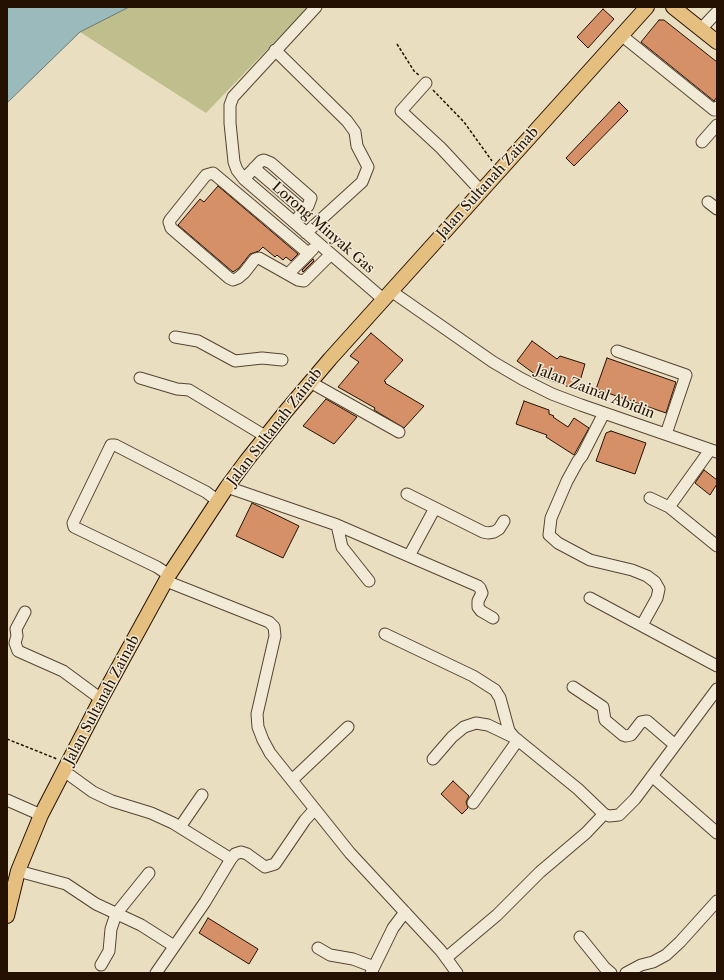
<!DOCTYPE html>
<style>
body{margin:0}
#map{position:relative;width:724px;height:980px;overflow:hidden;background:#eadec1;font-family:"Libre Caslon Text",serif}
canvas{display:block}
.frame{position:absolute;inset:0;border:8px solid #251101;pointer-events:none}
</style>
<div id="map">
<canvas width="724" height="980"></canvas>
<div class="frame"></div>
</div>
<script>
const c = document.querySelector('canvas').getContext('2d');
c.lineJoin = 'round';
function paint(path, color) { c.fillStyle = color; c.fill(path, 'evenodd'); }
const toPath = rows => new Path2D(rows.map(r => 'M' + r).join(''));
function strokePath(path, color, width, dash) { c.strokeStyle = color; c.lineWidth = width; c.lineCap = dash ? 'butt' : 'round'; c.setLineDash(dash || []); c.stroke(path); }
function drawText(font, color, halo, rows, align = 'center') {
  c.font = font + ' "Libre Caslon Text",serif'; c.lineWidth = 3; c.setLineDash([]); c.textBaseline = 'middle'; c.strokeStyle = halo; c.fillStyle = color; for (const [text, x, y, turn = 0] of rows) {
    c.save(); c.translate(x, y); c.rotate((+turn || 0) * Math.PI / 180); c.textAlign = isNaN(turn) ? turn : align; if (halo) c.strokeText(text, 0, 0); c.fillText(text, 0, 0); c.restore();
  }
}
const green = toPath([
 [129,7,308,7,206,113,80,32]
]);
const water = toPath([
 [7,7,129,7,80,32,7,103,7,7]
]);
const building = toPath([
 [603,9,614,19,588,48,577,37,603,9],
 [659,20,664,20,717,62,717,97,714,101,641,42,659,20],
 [619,102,628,111,574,166,566,158,619,102],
 [218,186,298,254,291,261,286,257,283,260,277,255,275,257,263,247,259,251,250,254,239,268,233,272,178,225,200,199,204,202,218,186],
 [313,259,314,261,303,272,302,270,313,259],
 [371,333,403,360,384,381,386,382,385,383,424,406,404,428,374,410,375,408,338,387,359,362,350,356,371,333],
 [532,341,557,359,560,356,585,364,580,381,572,388,536,375,517,361,532,341],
 [607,358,676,382,666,413,596,389,607,358],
 [326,399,357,417,334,444,303,426,326,399],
 [524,401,549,410,549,414,554,416,553,417,568,427,574,418,589,428,574,455,546,437,547,435,516,424,524,401],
 [611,431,646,443,635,474,596,461,606,433,611,431],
 [704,470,717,480,717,484,710,495,695,483,704,470],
 [252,503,299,526,283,558,236,536,252,503],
 [453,781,469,796,466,802,468,808,462,814,441,794,453,781],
 [208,918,258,949,249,964,199,933,208,918]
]);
const path = toPath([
 [397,44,414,71,420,76],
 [433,90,464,122,492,161],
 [7,739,57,759]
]);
const minor = toPath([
 [316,7,233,97,230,105,230,123,234,162,237,170,244,179,383,299],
 [701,29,717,12],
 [621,35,714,110,717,107],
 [275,50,347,121,355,132,357,146,368,167,362,182,306,233],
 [426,83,401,111,441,148,481,191],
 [702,142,717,125],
 [254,168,304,211],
 [244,179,261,161,264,160,271,163,311,198,308,206,294,222],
 [708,202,717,209],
 [308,253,213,173,206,175,170,220,169,222,171,228,229,278,233,280,238,278,244,273,255,259,259,258,298,280,304,281,331,254],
 [288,274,313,249],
 [391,291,493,362,522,379,552,394,581,405,717,452],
 [175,337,198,341,235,361,262,358,282,360],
 [617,351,686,375,666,434],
 [140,378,177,389,189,390,265,436],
 [310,382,399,432],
 [604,413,582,456,578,461,567,481,551,518,549,535,558,543,590,560,632,570,647,576,655,582,659,589,657,598,642,625],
 [227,487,337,525,478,586,480,588,482,593,478,601,478,607,481,611,493,618],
 [407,494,435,508],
 [650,498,669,507,710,450],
 [669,507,717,546],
 [337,525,342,547,369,581],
 [409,556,435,508,483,532,488,533,494,532,499,529,504,521],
 [169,575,157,567,74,527,73,523,110,447,111,445,115,445,206,492,218,501],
 [166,581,269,622,274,627,275,636,257,714,258,727,263,740,270,753,350,853,441,951,457,973],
 [590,598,717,666],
 [25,612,16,629,17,636,15,643,18,651,63,671,101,699],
 [385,634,473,676,495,690,500,698,509,731,514,737,578,789,604,814,609,816,619,815,635,799,717,689],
 [573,687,603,707,605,720,623,735,626,736,631,735,641,722,647,721,675,745],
 [433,759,452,737,464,727,476,723,488,725,513,737],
 [64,771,93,792,112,801,151,813,173,823,231,859],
 [652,776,717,833],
 [292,780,348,727],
 [7,800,41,815],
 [473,803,518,740],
 [180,827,202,795],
 [18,871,66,884,96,904,141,925,174,946],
 [580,937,605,968,611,973],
 [318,948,330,955,353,959,374,967],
 [446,958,497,915,540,872,586,833,604,814],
 [101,965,109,951,111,929,116,914,149,873],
 [156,973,205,902,231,859,235,854,241,852,247,854,265,867,275,864,305,820,315,809],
 [371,973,393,928,405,912],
 [626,973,641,965,653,962,666,955,680,942,717,901]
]);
const major = toPath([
 [673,7,717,42],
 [7,916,18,871,41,815,101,699,169,575,227,487,247,460,286,411,330,359,647,7]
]);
const streetNames = [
 ["Jalan Sultanah Zainab",488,183,-48],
 ["Lorong Minyak Gas",323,228,41],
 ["Jalan Zainal Abidin",595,392,21],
 ["Jalan Sultanah Zainab",275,427,-52],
 ["Jalan Sultanah Zainab",102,700,-62]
];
paint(green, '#bfbf8d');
paint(water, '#9bbabc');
strokePath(water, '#6c7671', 1);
paint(building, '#d59067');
strokePath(building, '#251101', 1);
strokePath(minor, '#564431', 13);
strokePath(major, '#251101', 16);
strokePath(path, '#251101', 1.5, [3, 2]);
strokePath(minor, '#f1ead7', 11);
strokePath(major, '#e5bf80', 14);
drawText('14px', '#251101', '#f1ead7', streetNames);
</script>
